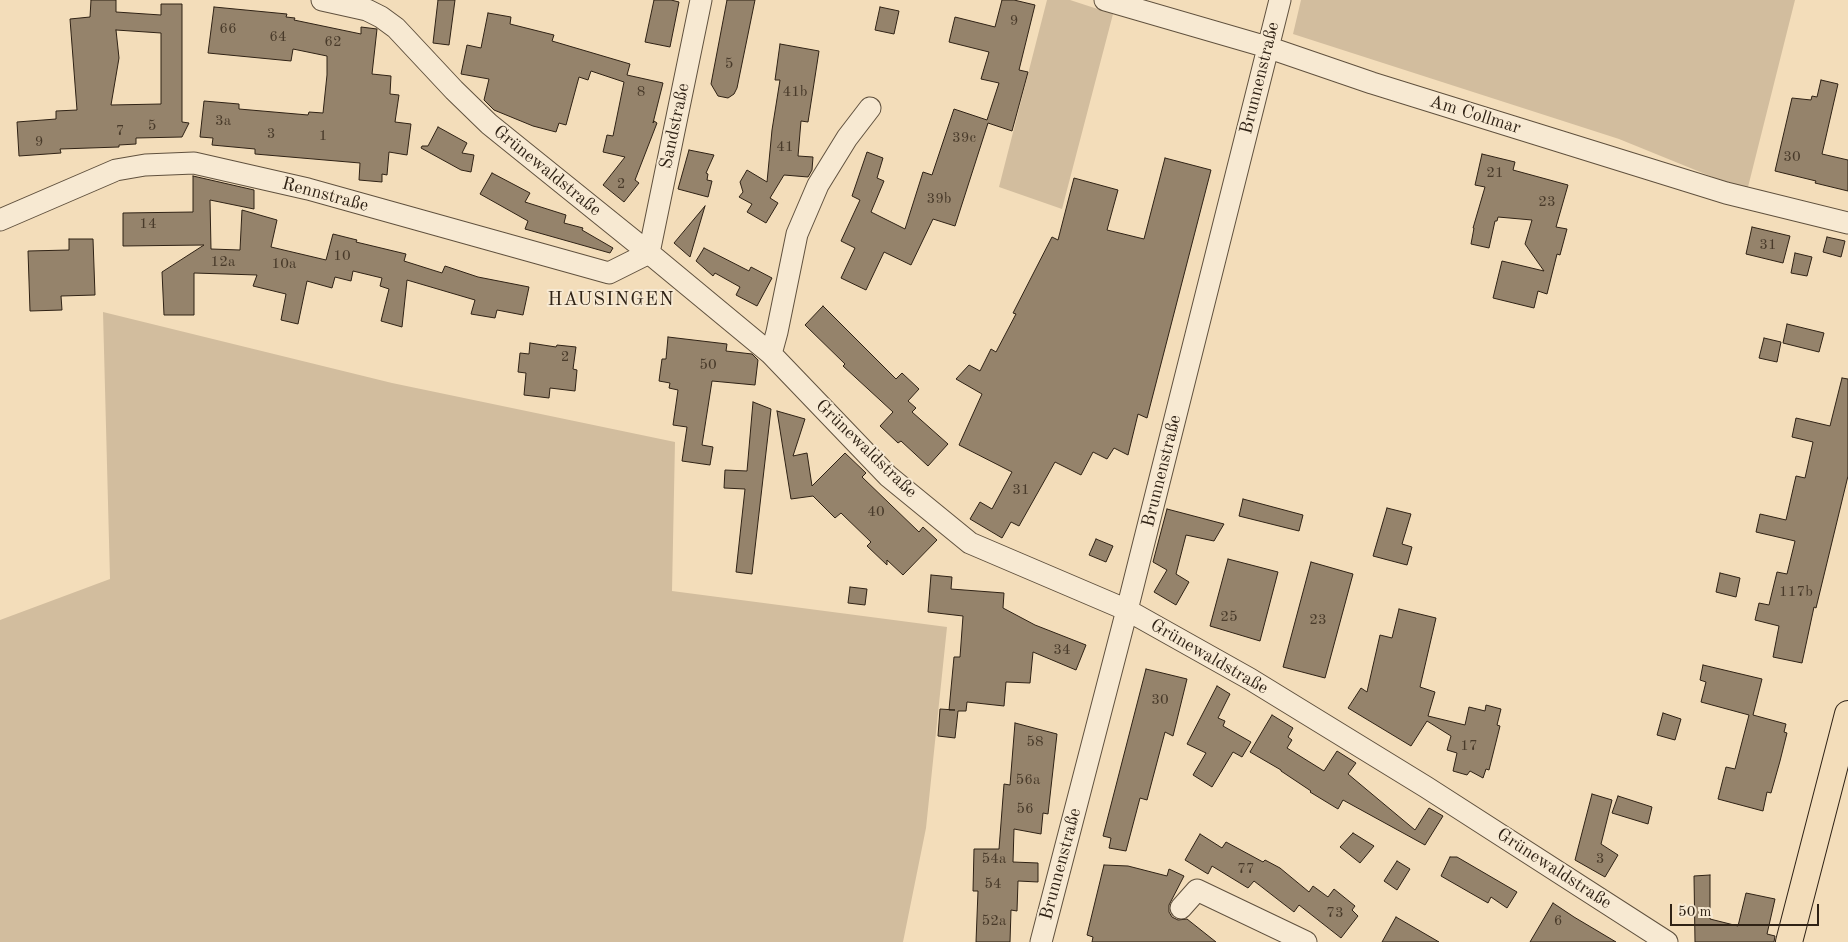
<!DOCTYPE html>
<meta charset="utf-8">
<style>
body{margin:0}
#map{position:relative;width:1848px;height:942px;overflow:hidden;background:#f3ddba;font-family:"Old Standard TT",serif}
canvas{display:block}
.scale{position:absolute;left:1670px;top:904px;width:149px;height:22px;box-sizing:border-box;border:2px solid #2f2215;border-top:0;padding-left:6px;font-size:15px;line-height:18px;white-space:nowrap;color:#2f2215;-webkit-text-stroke:4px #f7e9d2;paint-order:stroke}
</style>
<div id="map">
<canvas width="1848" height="942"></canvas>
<div class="scale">50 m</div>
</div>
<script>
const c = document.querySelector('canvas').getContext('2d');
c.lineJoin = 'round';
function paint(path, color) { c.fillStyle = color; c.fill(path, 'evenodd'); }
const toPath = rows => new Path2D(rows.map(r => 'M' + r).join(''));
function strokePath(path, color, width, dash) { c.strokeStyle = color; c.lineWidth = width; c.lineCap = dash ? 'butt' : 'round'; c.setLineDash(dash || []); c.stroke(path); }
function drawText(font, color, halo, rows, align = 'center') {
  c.font = font + ' "Old Standard TT",serif'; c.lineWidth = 4; c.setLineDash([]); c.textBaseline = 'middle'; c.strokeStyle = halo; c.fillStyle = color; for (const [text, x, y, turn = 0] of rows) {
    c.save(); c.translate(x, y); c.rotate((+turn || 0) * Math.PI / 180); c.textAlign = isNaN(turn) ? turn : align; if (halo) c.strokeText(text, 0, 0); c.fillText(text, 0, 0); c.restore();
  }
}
const green = toPath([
 [1047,0,1070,0,1113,14,1062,209,999,187],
 [1301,0,1795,0,1747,191,1619,139,1293,34],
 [103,312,392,383,675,442,672,591,947,627,926,828,903,942,0,942,0,620,110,579]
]);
const building = toPath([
 [91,0,116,0,116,12,161,15,161,4,182,4,182,122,189,123,182,137,136,138,136,144,119,145,119,147,60,149,61,153,19,156,17,122,56,119,56,111,77,110,70,19,90,17,91,0],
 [116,30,161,33,161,104,111,105,119,58,116,30],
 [438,0,455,0,449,45,433,43,438,0],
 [654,0,671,0,679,2,670,47,645,42,654,0],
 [727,0,755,0,737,88,734,94,728,98,718,96,711,84,727,0],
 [1002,0,1014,0,1035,5,1019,70,1028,72,1012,131,988,123,955,226,933,219,911,265,884,252,866,290,841,278,855,248,841,241,860,200,852,196,867,152,883,158,877,178,884,181,871,212,905,229,923,172,932,175,954,109,987,120,999,83,981,79,989,52,949,42,955,17,995,27,1002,0],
 [214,7,287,14,286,17,295,18,294,20,361,34,361,27,377,29,372,74,391,76,390,94,399,95,395,122,411,124,407,155,389,152,387,175,382,174,382,182,359,180,360,163,255,154,255,149,212,145,213,138,200,137,204,101,239,104,239,109,308,115,309,112,323,113,327,75,327,56,293,49,291,61,208,53,214,7],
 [880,7,899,11,894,34,875,30,880,7],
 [488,13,511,17,510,24,554,35,552,41,630,64,627,75,663,83,653,123,654,121,657,123,635,180,639,183,624,202,603,185,625,157,603,152,607,135,613,136,624,82,591,71,588,80,579,77,566,125,559,123,556,132,533,126,494,110,484,100,489,79,461,74,467,45,481,48,488,13],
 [780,44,819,51,808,122,801,121,798,156,813,157,812,170,808,177,784,175,770,198,778,203,766,223,747,212,752,204,739,197,743,192,740,182,747,170,767,182,772,130,780,80,775,80,780,44],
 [1821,80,1838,84,1822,154,1848,160,1848,191,1815,183,1816,181,1775,171,1792,98,1811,100,1812,96,1817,97,1821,80],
 [438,127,467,143,462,153,474,155,471,172,461,170,421,148,422,146,428,146,438,127],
 [689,150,714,155,706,173,708,174,707,180,712,181,708,197,678,189,689,150],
 [1482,154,1515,162,1513,170,1568,185,1556,227,1567,229,1560,255,1557,254,1547,294,1538,291,1534,308,1493,298,1502,261,1544,271,1525,244,1532,220,1498,217,1497,221,1495,221,1489,248,1471,244,1474,228,1473,228,1485,187,1475,185,1482,154],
 [1165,158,1211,170,1147,418,1138,414,1128,455,1114,448,1107,459,1093,452,1081,475,1055,462,1019,526,1011,522,1002,538,970,519,980,502,992,509,1012,472,959,445,982,394,956,379,969,365,980,371,991,349,996,352,1016,314,1013,313,1052,237,1058,240,1074,178,1118,190,1107,230,1144,239,1165,158],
 [492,173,530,193,525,202,566,215,564,223,583,228,582,230,613,248,610,253,525,229,528,221,480,194,492,173],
 [193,176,254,190,254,209,210,200,211,249,240,250,242,210,277,220,271,247,326,260,333,234,357,240,356,242,406,254,404,261,442,273,445,266,478,277,529,287,523,315,497,310,495,318,471,314,475,300,407,280,402,327,381,321,389,289,380,286,382,278,353,271,351,281,335,277,332,288,307,281,298,324,281,320,286,294,253,286,257,275,194,273,194,315,164,315,162,272,204,245,123,246,123,213,193,212,193,176],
 [705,206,690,257,674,243,705,206],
 [1752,227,1790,236,1783,263,1746,254,1752,227],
 [1827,237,1845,241,1841,257,1823,252,1827,237],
 [69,239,93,239,95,295,61,296,62,310,30,311,28,251,69,250,69,239],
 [704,248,749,271,751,267,772,278,757,306,736,295,740,287,715,273,713,276,696,261,704,248],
 [1795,253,1812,257,1807,276,1791,273,1795,253],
 [823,306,896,379,902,373,919,389,908,401,916,408,912,412,948,444,928,466,901,441,898,443,880,426,893,412,843,366,845,364,805,325,823,306],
 [1787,324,1824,333,1819,352,1783,343,1787,324],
 [668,337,727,344,726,351,752,354,758,360,755,385,712,381,702,445,713,447,710,465,682,461,687,427,673,425,678,390,669,388,670,383,659,381,662,359,666,359,668,337],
 [1764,338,1781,342,1777,362,1759,358,1764,338],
 [530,343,556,347,557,345,576,347,573,369,577,370,575,391,550,388,549,398,524,395,526,373,518,372,520,353,529,354,530,343],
 [1842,378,1848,379,1848,476,1816,608,1814,607,1802,663,1773,657,1779,626,1755,620,1759,603,1769,605,1777,572,1787,574,1795,541,1756,532,1760,514,1786,520,1796,476,1805,478,1813,442,1792,437,1796,418,1830,426,1842,378],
 [753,402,771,409,752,574,736,572,745,489,724,488,725,470,747,471,753,402],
 [777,411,805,419,793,456,807,453,812,486,845,453,866,473,862,477,919,532,923,527,937,540,903,575,887,560,887,565,867,546,871,542,841,513,835,518,813,496,791,499,777,411],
 [1243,499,1303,515,1299,531,1239,516,1243,499],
 [1387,508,1411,514,1402,544,1412,547,1407,565,1373,556,1387,508],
 [1167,509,1224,524,1214,541,1186,535,1176,574,1189,582,1176,605,1154,592,1167,570,1153,562,1167,509],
 [1096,539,1113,546,1106,562,1089,555,1096,539],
 [1228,559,1278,572,1260,641,1210,626,1228,559],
 [1311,562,1353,574,1325,678,1283,667,1311,562],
 [1720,573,1740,578,1736,597,1716,592,1720,573],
 [931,575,952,577,951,589,1004,593,1003,608,1035,625,1086,645,1076,670,1033,652,1030,683,1006,682,1004,706,967,702,966,711,958,711,955,738,938,736,940,709,955,710,949,710,954,657,960,657,963,616,928,612,931,575],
 [850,587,867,589,865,605,848,603,850,587],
 [1399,609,1436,618,1420,687,1435,692,1428,716,1465,725,1469,707,1485,711,1486,705,1501,709,1497,725,1500,726,1489,770,1486,769,1483,778,1470,771,1467,775,1453,771,1457,753,1447,750,1451,736,1427,721,1411,746,1348,708,1361,688,1367,692,1380,635,1392,638,1399,609],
 [1703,665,1762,679,1753,715,1786,724,1784,732,1787,733,1780,761,1771,793,1767,792,1763,811,1718,799,1726,767,1735,769,1749,715,1701,702,1706,682,1700,680,1703,665],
 [1146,669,1187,679,1173,736,1165,732,1147,800,1140,798,1126,851,1109,848,1111,838,1103,836,1146,669],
 [1217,686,1230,694,1218,718,1225,721,1223,726,1251,742,1242,757,1233,752,1212,787,1193,775,1206,753,1187,744,1217,686],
 [1663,713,1681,719,1675,740,1657,735,1663,713],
 [1272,715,1293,728,1288,737,1292,740,1287,748,1324,771,1337,751,1356,763,1348,774,1415,830,1429,808,1443,816,1425,845,1343,800,1338,809,1310,792,1311,791,1281,771,1281,770,1250,752,1272,715],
 [1015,723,1057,734,1048,814,1043,813,1041,834,1014,829,1013,862,1038,863,1038,882,1018,881,1017,911,1011,910,1010,942,976,942,978,891,973,891,974,849,999,849,1004,784,1010,785,1015,723],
 [1592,794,1612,800,1601,844,1618,855,1605,877,1575,860,1592,794],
 [1618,796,1652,807,1648,824,1612,813,1618,796],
 [1353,833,1374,846,1360,863,1340,847,1353,833],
 [1200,834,1222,848,1226,842,1263,862,1265,860,1280,868,1309,892,1313,886,1328,897,1334,889,1355,906,1352,910,1358,916,1341,938,1299,905,1294,912,1254,881,1248,888,1212,866,1208,874,1185,860,1200,834],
 [1450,857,1457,857,1517,892,1507,908,1491,897,1488,903,1441,876,1450,857],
 [1397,861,1410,869,1397,890,1384,881,1397,861],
 [1104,865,1128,866,1167,876,1169,869,1184,876,1169,905,1169,912,1172,917,1178,920,1187,919,1216,942,1092,942,1093,937,1087,935,1104,865],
 [1710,875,1710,919,1738,926,1746,893,1775,899,1767,934,1775,936,1774,942,1695,942,1694,876,1710,875],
 [1553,903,1574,917,1616,942,1530,942,1553,903],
 [1396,917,1439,942,1382,942,1396,917]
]);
const minor = toPath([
 [322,0,367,10,381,17,396,28,454,90,489,124,649,253,771,354,888,476,970,543,1127,610,1250,679,1426,787,1667,942],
 [1105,0,1267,47,1372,83,1726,193,1848,223],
 [0,220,116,170,145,165,194,163,308,189,609,273,649,253,701,0],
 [771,354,777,332,797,234,818,185,847,138,870,108],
 [1181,908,1197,890,1306,942],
 [1041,942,1127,610,1280,0]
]);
const major = toPath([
 [1789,942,1848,714]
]);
const numberNames = [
 ["9",1014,21],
 ["66",228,29],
 ["64",278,37],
 ["62",333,42],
 ["5",729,64],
 ["8",641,92],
 ["41b",795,92],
 ["3a",223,121],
 ["5",152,126],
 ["7",120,131],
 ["3",271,134],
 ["1",323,136],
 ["39c",964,138],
 ["9",39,142],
 ["41",785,147],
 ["30",1792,157],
 ["21",1495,173],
 ["2",621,184],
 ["39b",939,199],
 ["23",1547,202],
 ["14",148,224],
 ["31",1768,245],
 ["10",342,256],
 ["12a",223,262],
 ["10a",284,264],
 ["2",565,357],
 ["50",708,365],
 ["31",1021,490],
 ["40",876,512],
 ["117b",1796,592],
 ["25",1229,617],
 ["23",1318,620],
 ["34",1062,650],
 ["30",1160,700],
 ["58",1035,742],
 ["17",1469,746],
 ["56a",1028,780],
 ["56",1025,809],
 ["54a",994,859],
 ["3",1600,859],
 ["77",1246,869],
 ["54",993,884],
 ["73",1335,913],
 ["52a",994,921],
 ["6",1558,921]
];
const streetNames = [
 ["Brunnenstraße",1260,78,-76],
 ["Am Collmar",1475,115,17],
 ["Sandstraße",675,126,-78],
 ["Grünewaldstraße",547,171,39],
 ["Rennstraße",325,195,15],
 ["Grünewaldstraße",866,449,44],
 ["Brunnenstraße",1162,471,-76],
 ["Grünewaldstraße",1209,657,30],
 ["Brunnenstraße",1061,864,-75],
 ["Grünewaldstraße",1554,869,33]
];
const neighbourhoodNames = [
 ["HAUSINGEN",611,300]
];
paint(green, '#d2bd9e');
paint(building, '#95836b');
strokePath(building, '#2f2215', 1);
strokePath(minor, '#60513e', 23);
strokePath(major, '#2f2215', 28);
strokePath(minor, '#f7e9d2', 21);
strokePath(major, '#f3ddba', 26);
drawText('15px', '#483a2a', null, numberNames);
drawText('18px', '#2f2215', '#f7e9d2', streetNames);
c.letterSpacing = '1px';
drawText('19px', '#2f2215', '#f7e9d2', neighbourhoodNames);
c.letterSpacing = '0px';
</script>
